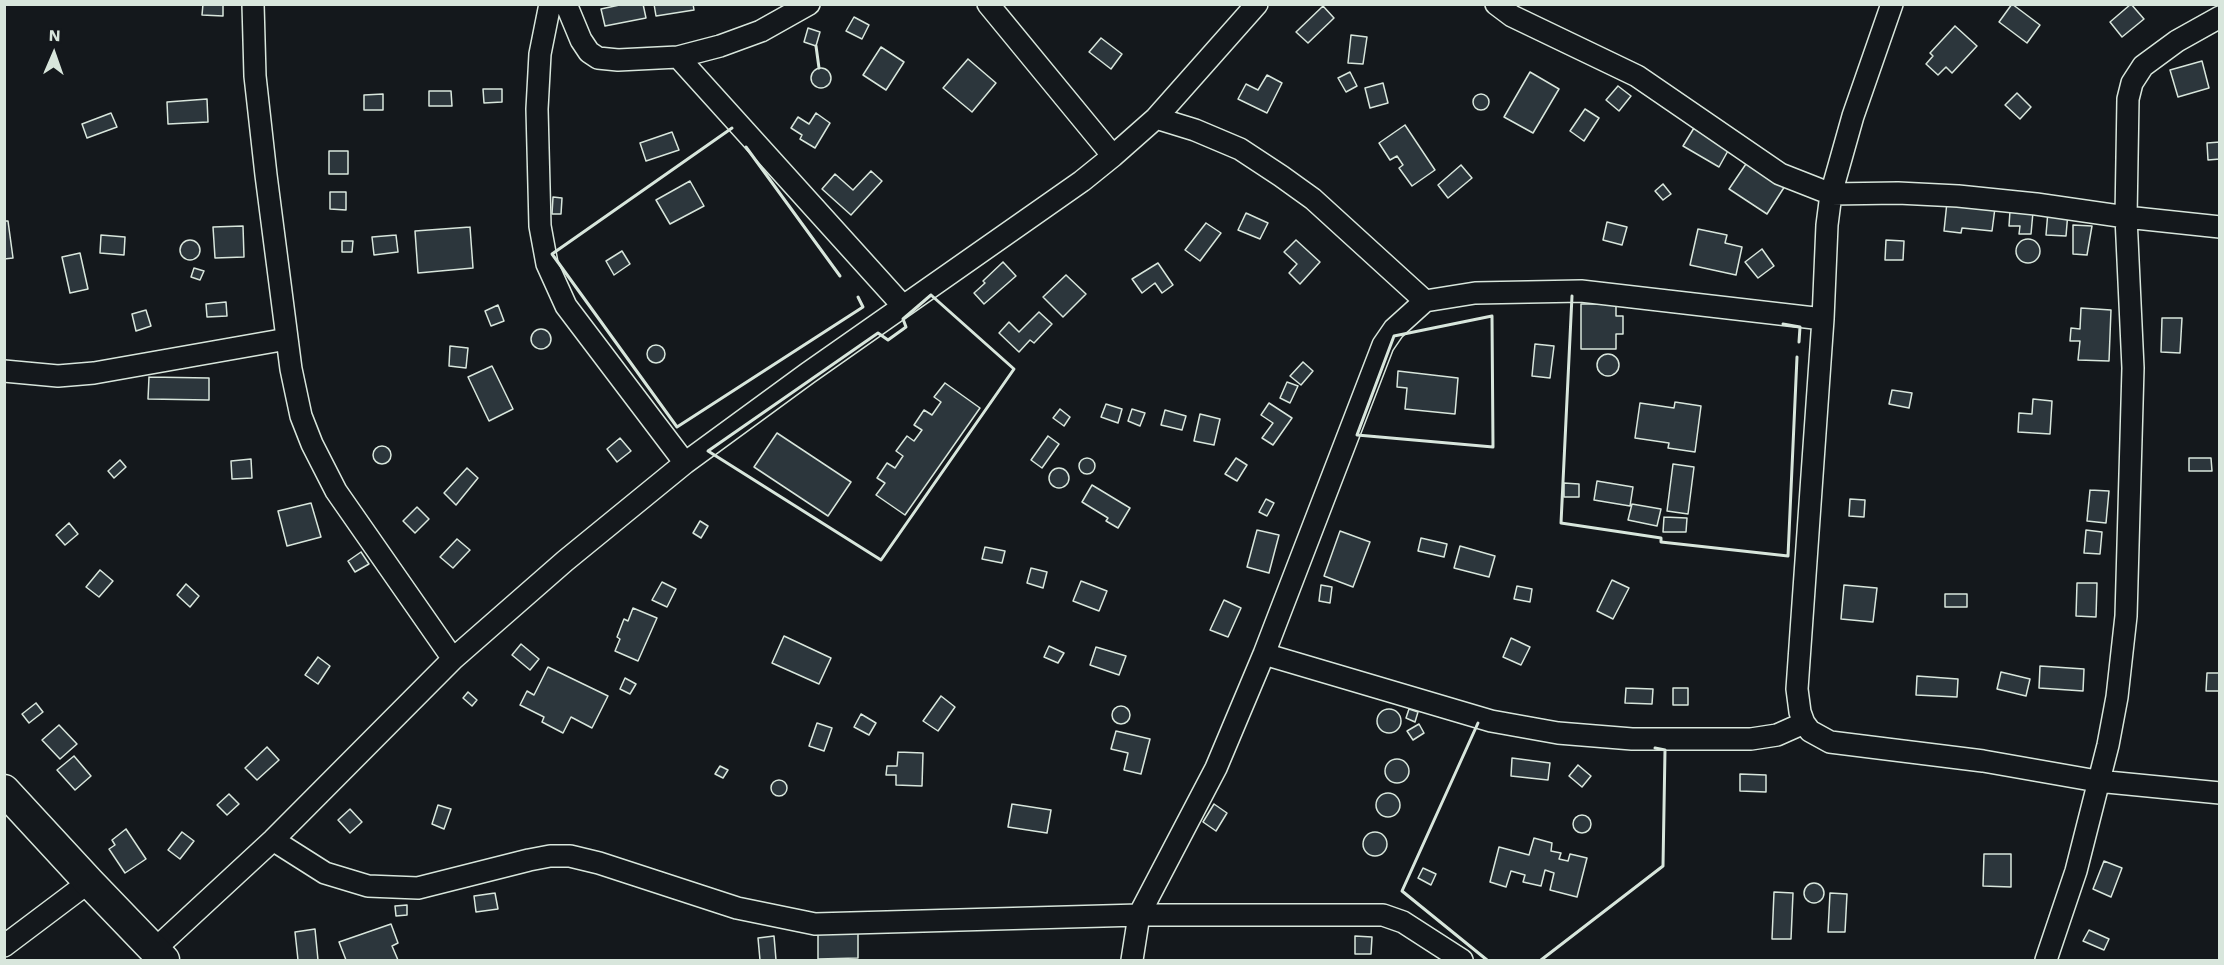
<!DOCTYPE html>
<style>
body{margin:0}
#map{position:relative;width:2224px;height:965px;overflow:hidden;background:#14181c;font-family:"Work Sans",sans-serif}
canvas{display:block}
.frame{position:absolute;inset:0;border:6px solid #d8e6dc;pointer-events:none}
.north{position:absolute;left:24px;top:24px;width:60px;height:60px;-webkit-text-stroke:4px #14181c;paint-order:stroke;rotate:2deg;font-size:16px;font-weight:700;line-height:24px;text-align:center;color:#d8e6dc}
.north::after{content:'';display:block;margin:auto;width:21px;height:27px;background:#d8e6dc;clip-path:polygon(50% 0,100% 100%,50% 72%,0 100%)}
</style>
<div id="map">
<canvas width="2224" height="965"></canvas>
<div class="frame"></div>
<div class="north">N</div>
</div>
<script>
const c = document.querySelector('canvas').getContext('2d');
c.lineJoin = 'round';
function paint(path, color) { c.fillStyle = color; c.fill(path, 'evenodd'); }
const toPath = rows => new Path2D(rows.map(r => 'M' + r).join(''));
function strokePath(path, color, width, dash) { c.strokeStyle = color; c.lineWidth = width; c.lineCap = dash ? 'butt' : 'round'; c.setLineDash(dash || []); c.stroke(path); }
const building = toPath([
 [203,4,223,4,223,16,202,15,203,4],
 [624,4,643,4,646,18,605,26,601,9,624,4],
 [654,4,693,4,694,10,656,16,654,4],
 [2012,4,2040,25,2027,43,1999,22,2012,4],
 [2131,4,2144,19,2122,37,2110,22,2131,4],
 [1323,6,1334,18,1308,43,1296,32,1323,6],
 [854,17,869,25,862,39,846,31,854,17],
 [1955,26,1977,46,1952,73,1946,67,1938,75,1926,64,1933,56,1930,53,1955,26],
 [808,28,820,32,816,46,804,42,808,28],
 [1351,35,1367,37,1363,64,1348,63,1351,35],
 [1101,38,1122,54,1111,69,1089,52,1101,38],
 [881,47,904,62,886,90,863,75,881,47],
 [968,59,996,83,972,112,943,88,968,59],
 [2202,61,2209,88,2178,97,2170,70,2202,61],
 '811 78a10 10 0 1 1 20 0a10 10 0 1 1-20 0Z',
 [1350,72,1357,86,1346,92,1338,78,1350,72],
 [1530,72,1559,89,1533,133,1504,117,1530,72],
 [1267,75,1282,83,1267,113,1238,99,1246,84,1258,90,1267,75],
 [1383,83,1388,103,1370,108,1365,88,1383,83],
 [1618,86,1631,96,1619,111,1606,100,1618,86],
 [483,89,502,89,502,102,484,103,483,89],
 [429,91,451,91,452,106,429,106,429,91],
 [2017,93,2031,107,2020,119,2005,105,2017,93],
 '1473 102a8 8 0 1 1 16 0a8 8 0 1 1-16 0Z',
 [383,94,383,110,364,110,364,95,383,94],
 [207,99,208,122,168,124,167,102,207,99],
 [1585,109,1599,118,1584,141,1570,131,1585,109],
 [111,113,117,127,87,138,82,124,111,113],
 [816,113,830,123,815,148,800,139,802,135,791,128,798,117,809,124,816,113],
 [1405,125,1435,170,1412,186,1399,168,1403,165,1397,156,1390,160,1379,143,1405,125],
 [1694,128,1729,149,1719,167,1683,146,1694,128],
 [672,132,679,150,646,161,640,143,672,132],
 [2220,142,2220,159,2208,160,2207,143,2220,142],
 [329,151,348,151,348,174,329,174,329,151],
 [1748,161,1785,186,1767,214,1729,189,1748,161],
 [1461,165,1472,178,1448,198,1438,185,1461,165],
 [871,171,882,181,851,215,822,189,835,174,853,190,871,171],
 [690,181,704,206,670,224,656,200,690,181],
 [1663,184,1671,194,1663,200,1655,191,1663,184],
 [330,192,346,192,346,210,330,209,330,192],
 [553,197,562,198,561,214,552,214,553,197],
 [1947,202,1995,208,1992,231,1962,228,1961,233,1944,231,1947,202],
 [2010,211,2033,212,2031,234,2019,234,2020,226,2009,226,2010,211],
 [2048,211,2068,212,2066,236,2046,235,2048,211],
 [1246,213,1268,223,1260,239,1238,230,1246,213],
 [4,221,8,221,13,258,4,259,4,221],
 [1607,222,1627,227,1622,245,1603,240,1607,222],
 [1206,223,1221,233,1200,261,1185,250,1206,223],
 [2073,225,2092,226,2087,255,2073,254,2073,225],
 [243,226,244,257,215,258,213,227,243,226],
 [470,227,473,268,418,273,415,231,470,227],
 [1698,229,1727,235,1725,243,1742,247,1736,275,1690,265,1698,229],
 [101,235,125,237,124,255,100,253,101,235],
 [396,235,398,252,374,255,372,237,396,235],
 '2016 251a12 12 0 1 1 24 0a12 12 0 1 1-24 0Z',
 '180 250a10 10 0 1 1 20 0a10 10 0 1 1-20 0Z',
 [1296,240,1320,262,1300,284,1289,273,1297,264,1284,252,1296,240],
 [1886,240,1904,241,1903,260,1885,260,1886,240],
 [342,241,353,241,352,252,342,252,342,241],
 [1762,249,1774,266,1758,278,1745,262,1762,249],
 [622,251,630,264,614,275,606,261,622,251],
 [80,253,88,289,70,293,62,257,80,253],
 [1003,262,1016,276,984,304,974,293,985,283,983,281,1003,262],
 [1158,263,1173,285,1162,293,1155,283,1142,293,1132,279,1158,263],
 [194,268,204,271,200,280,191,277,194,268],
 [1066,275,1086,294,1063,317,1043,297,1066,275],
 [226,302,227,316,207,317,206,304,226,302],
 [1581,304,1616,304,1616,316,1623,316,1623,334,1616,334,1616,349,1581,349,1581,304],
 [498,305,504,321,491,326,485,311,498,305],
 [2081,308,2111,310,2109,361,2078,360,2080,341,2070,341,2071,328,2080,329,2081,308],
 [146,310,151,326,136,331,132,314,146,310],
 [1039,312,1052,324,1034,343,1030,340,1019,352,999,333,1009,322,1019,332,1039,312],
 [2162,318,2182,318,2180,353,2161,352,2162,318],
 '531 339a10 10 0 1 1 20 0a10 10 0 1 1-20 0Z',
 [1535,344,1554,346,1550,378,1532,376,1535,344],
 '647 354a9 9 0 1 1 18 0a9 9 0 1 1-18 0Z',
 [450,346,468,348,466,368,449,366,450,346],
 '1597 365a11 11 0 1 1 22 0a11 11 0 1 1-22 0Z',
 [1303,362,1313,371,1301,385,1290,376,1303,362],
 [492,366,513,409,489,421,468,377,492,366],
 [1398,371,1458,378,1455,414,1405,409,1407,388,1397,387,1398,371],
 [149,377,209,378,209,400,148,399,149,377],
 [1287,382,1298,386,1290,403,1280,398,1287,382],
 [945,383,980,408,905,515,876,495,885,483,877,478,887,463,895,468,903,456,896,451,907,436,914,441,922,430,914,425,924,410,932,415,941,402,934,397,945,383],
 [1892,390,1912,393,1909,408,1889,404,1892,390],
 [2033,399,2052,401,2050,434,2018,432,2019,413,2032,414,2033,399],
 [1675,402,1701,406,1695,452,1668,448,1669,443,1635,438,1640,403,1674,408,1675,402],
 [1269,403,1292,418,1273,445,1262,438,1273,423,1261,415,1269,403],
 [1106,404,1122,409,1118,423,1101,417,1106,404],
 [1060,409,1070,417,1064,426,1053,418,1060,409],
 [1132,409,1145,413,1140,426,1128,421,1132,409],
 [1165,410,1186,416,1182,430,1161,425,1165,410],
 [1200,414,1220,419,1214,445,1194,441,1200,414],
 [777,433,851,482,828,516,754,467,777,433],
 [1048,436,1059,444,1042,468,1031,460,1048,436],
 [620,438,631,451,617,462,607,449,620,438],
 '373 455a9 9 0 1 1 18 0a9 9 0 1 1-18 0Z',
 '1079 466a8 8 0 1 1 16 0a8 8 0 1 1-16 0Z',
 [1236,458,1247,465,1237,481,1225,474,1236,458],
 [2189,458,2211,458,2212,471,2189,471,2189,458],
 [251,459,252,478,232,479,231,461,251,459],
 [120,460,126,467,114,478,108,471,120,460],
 [1673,464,1694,467,1688,514,1667,511,1673,464],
 '1049 478a10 10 0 1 1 20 0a10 10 0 1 1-20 0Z',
 [467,468,478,478,456,505,444,493,467,468],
 [1597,481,1633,487,1630,506,1594,500,1597,481],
 [1564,483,1579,484,1579,497,1564,497,1564,483],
 [1092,485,1130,508,1118,528,1106,521,1108,518,1082,502,1092,485],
 [2090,490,2109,491,2106,523,2087,521,2090,490],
 [1266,499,1274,503,1267,516,1259,512,1266,499],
 [1850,499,1865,500,1864,517,1849,516,1850,499],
 [311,503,321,537,287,546,278,511,311,503],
 [1632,504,1661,509,1657,526,1628,520,1632,504],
 [417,507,429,519,415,533,403,521,417,507],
 [1664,517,1687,518,1686,532,1663,532,1664,517],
 [700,521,708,526,701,538,693,533,700,521],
 [69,523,78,534,65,545,56,535,69,523],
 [1257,530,1279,535,1269,573,1247,567,1257,530],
 [2086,530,2102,532,2100,554,2084,553,2086,530],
 [1340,531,1370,542,1353,587,1324,576,1340,531],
 [1421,538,1447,544,1444,557,1418,551,1421,538],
 [457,539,470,550,453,568,440,557,457,539],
 [1460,546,1495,556,1489,577,1454,568,1460,546],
 [985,547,1005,551,1002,563,982,559,985,547],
 [361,552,369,564,355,572,348,561,361,552],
 [1031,568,1047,572,1043,588,1027,583,1031,568],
 [100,570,113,581,99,597,86,587,100,570],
 [1612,580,1629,588,1613,619,1597,611,1612,580],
 [1081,581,1107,591,1099,611,1073,601,1081,581],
 [662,582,676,589,667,607,652,600,662,582],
 [2077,583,2097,583,2096,617,2076,616,2077,583],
 [186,584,199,596,190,607,177,595,186,584],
 [1321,585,1332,587,1330,603,1319,601,1321,585],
 [1844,585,1877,588,1873,622,1841,619,1844,585],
 [1517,586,1532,589,1530,602,1514,599,1517,586],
 [1945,594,1967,594,1967,607,1945,607,1945,594],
 [1224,600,1241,608,1228,637,1210,630,1224,600],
 [633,608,657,618,638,661,615,651,620,639,617,637,624,619,628,621,633,608],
 [784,636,831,658,819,684,772,663,784,636],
 [1511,638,1530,647,1521,665,1503,657,1511,638],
 [521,644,539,659,530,670,512,655,521,644],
 [1049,646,1064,653,1058,663,1044,657,1049,646],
 [1096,647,1126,656,1119,675,1090,665,1096,647],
 [318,657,330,666,318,684,305,675,318,657],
 [2040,666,2084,669,2083,691,2039,688,2040,666],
 [548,667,608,696,592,728,571,717,563,733,542,722,544,717,520,705,527,691,534,695,548,667],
 [2001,672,2030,679,2026,696,1997,689,2001,672],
 [2207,673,2220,673,2220,691,2206,691,2207,673],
 [1917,676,1958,679,1957,697,1916,695,1917,676],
 [625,678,636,684,630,694,620,689,625,678],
 [1626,688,1653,689,1652,704,1625,703,1626,688],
 [1673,688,1688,688,1688,705,1673,705,1673,688],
 [468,692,477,700,472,706,463,698,468,692],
 [941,696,955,707,938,731,923,721,941,696],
 [36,703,43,712,29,723,22,714,36,703],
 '1112 715a9 9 0 1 1 18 0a9 9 0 1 1-18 0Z',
 '1377 721a12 12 0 1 1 24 0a12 12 0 1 1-24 0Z',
 [1409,709,1418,712,1415,722,1406,718,1409,709],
 [861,714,876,723,869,735,854,727,861,714],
 [817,723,832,728,824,751,809,746,817,723],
 [1419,724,1424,733,1413,740,1407,731,1419,724],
 [59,725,77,744,60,759,42,740,59,725],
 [1116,731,1150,739,1141,774,1124,770,1128,753,1111,749,1116,731],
 [267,747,279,760,257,780,245,768,267,747],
 [898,752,923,753,922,786,896,785,896,775,886,775,887,766,897,766,898,752],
 [74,756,91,776,75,790,57,770,74,756],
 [1512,758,1550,763,1548,780,1511,776,1512,758],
 '1385 771a12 12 0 1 1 24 0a12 12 0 1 1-24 0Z',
 [1578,765,1591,776,1582,787,1569,776,1578,765],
 [720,766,728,770,723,778,715,774,720,766],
 [1740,774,1766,775,1766,792,1740,791,1740,774],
 '771 788a8 8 0 1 1 16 0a8 8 0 1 1-16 0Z',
 '1376 805a12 12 0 1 1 24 0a12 12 0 1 1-24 0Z',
 [229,794,239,804,227,815,217,805,229,794],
 [1012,804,1051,810,1047,833,1008,827,1012,804],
 [1214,804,1227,813,1216,831,1203,822,1214,804],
 [438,805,451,809,444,829,432,824,438,805],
 [350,809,362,822,350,833,338,820,350,809],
 '1573 824a9 9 0 1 1 18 0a9 9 0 1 1-18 0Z',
 [126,829,146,859,125,873,109,849,115,845,112,840,126,829],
 '1363 844a12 12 0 1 1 24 0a12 12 0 1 1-24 0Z',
 [182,832,194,841,180,859,168,850,182,832],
 [1534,838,1552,843,1551,851,1561,853,1559,859,1568,861,1570,854,1587,858,1577,897,1550,890,1554,873,1545,870,1541,886,1523,882,1525,875,1511,871,1506,887,1490,882,1499,847,1529,855,1534,838],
 [1984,854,2011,854,2011,887,1983,886,1984,854],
 [2104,861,2122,868,2111,897,2093,889,2104,861],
 [1423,868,1436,874,1431,885,1418,878,1423,868],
 '1804 893a10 10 0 1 1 20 0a10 10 0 1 1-20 0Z',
 [1774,892,1793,893,1791,939,1772,939,1774,892],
 [495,893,498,909,476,912,474,896,495,893],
 [1830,893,1847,894,1845,932,1828,932,1830,893],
 [407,905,407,915,396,916,395,906,407,905],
 [391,924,398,943,392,946,398,960,346,960,339,942,391,924],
 [315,929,318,960,298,960,295,932,315,929],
 [2089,930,2109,939,2104,950,2083,941,2089,930],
 [858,933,858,958,818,959,818,934,858,933],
 [774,936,776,960,760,960,758,938,774,936],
 [1355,936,1372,937,1371,954,1355,954,1355,936]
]);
const street = toPath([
 [253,4,255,76,266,175,291,369,301,416,312,444,336,491,453,659],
 [550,4,540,54,537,109,540,226,547,264,566,306,685,463],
 [566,4,581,40,589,52,598,58,618,60,678,57,720,46,761,31,809,4],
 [988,4,1113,156],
 [1496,4,1512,16,1637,76,1780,174,1831,194,1853,116,1892,4],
 [2220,17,2177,41,2143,66,2132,83,2128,99,2126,217,2220,227],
 [678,57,903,306],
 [1156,118,1195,130,1240,149,1281,176,1313,199,1425,301],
 [1823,319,1827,225,1831,194,1898,193,1958,196,2036,204,2126,217,2133,368,2126,616,2117,697,2108,745,2076,871,2046,960],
 [4,371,58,376,94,373,287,339],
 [1264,654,1491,721,1558,733,1632,739,1751,739,1777,735,1804,723],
 [273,840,325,873,368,886,418,888,529,860,550,856,570,856,599,863,737,908,815,924,1139,915,1383,915,1403,922,1462,960],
 [4,946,89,882],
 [154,950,273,840,453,659,565,561,685,463,808,373,1082,181,1113,156,1156,118,1257,4],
 [1132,960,1139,915,1216,768,1264,654,1383,345,1394,329,1425,301,1475,293,1581,291,1823,319,1797,689,1800,712,1804,723,1810,731,1830,742,1983,761,2097,781,2220,793]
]);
const secondary = toPath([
 [4,790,89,882,164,960]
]);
const wall = toPath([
 [816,46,819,68],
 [732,128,552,254,677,427,863,307,858,297],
 [746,147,840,276],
 [931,295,1014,369,881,560,708,451,878,333,888,340,906,327,903,319,931,295],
 [1572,296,1561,523,1661,538,1661,542,1788,556,1797,357],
 [1492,316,1493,447,1357,435,1394,336,1492,316],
 [1783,324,1800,327,1799,342],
 [1478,723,1402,891,1487,960],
 [1541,960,1663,866,1665,750,1655,748]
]);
paint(building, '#2c363c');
strokePath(building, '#d8e6dc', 1.5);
strokePath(street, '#d8e6dc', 24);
strokePath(secondary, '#d8e6dc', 33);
strokePath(street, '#14181c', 21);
strokePath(secondary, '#14181c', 30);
strokePath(wall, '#d8e6dc', 3);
</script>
